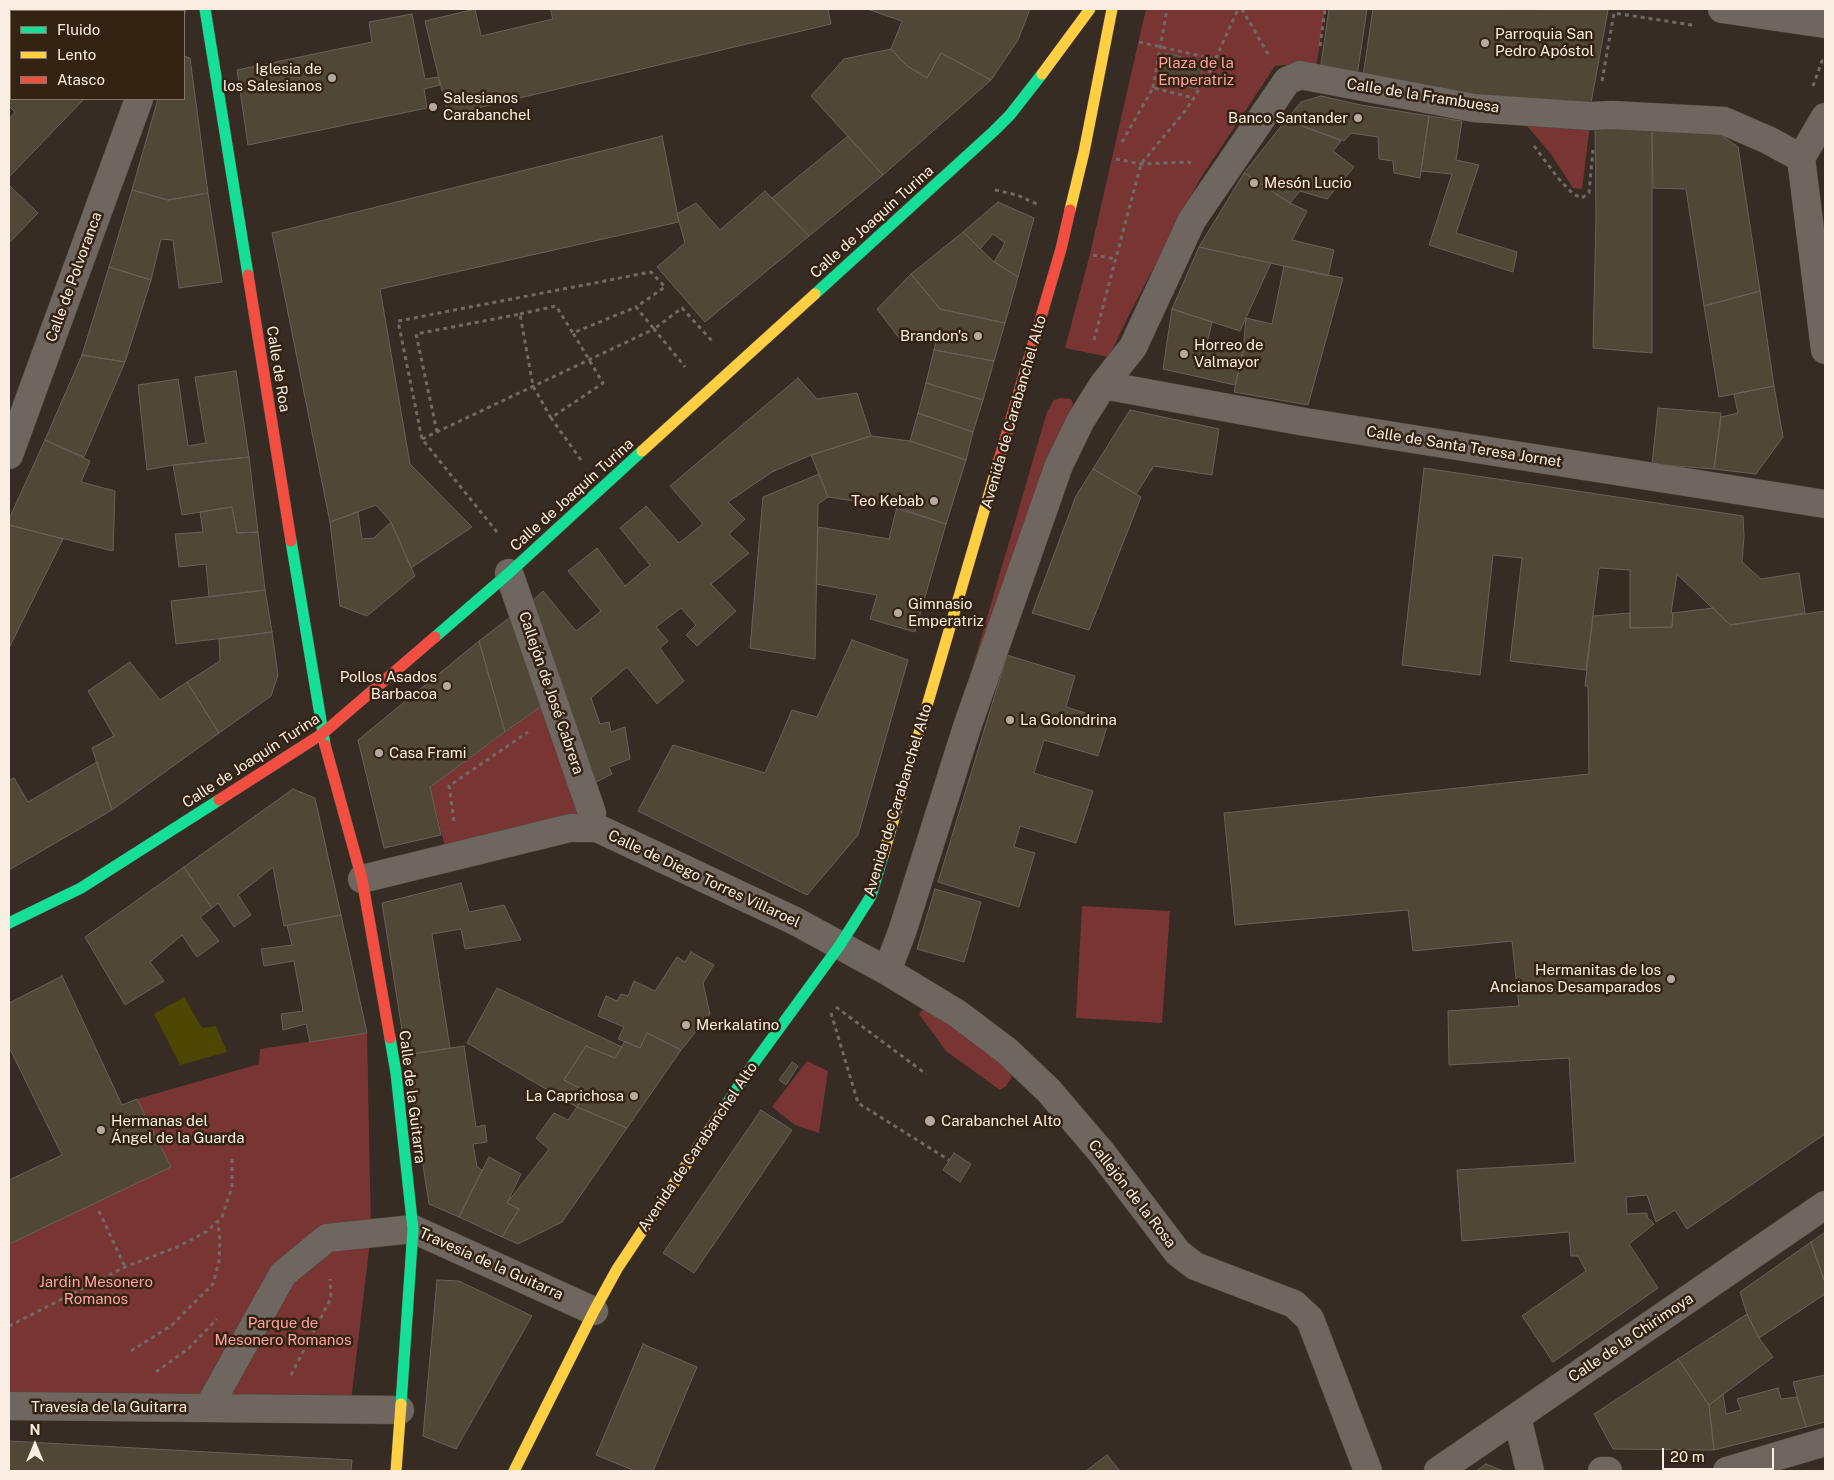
<!DOCTYPE html>
<meta charset="utf-8">
<style>
body{margin:0}
#map{position:relative;width:1834px;height:1480px;overflow:hidden;background:#362c23;font-family:"Public Sans",sans-serif}
canvas{display:block}
.frame{position:absolute;inset:0;border:10px solid #faeee3;pointer-events:none}
.legend{position:absolute;left:10px;top:10px;width:175px;height:90px;box-sizing:border-box;background:#342212;border:1px solid #837466;margin:0;padding:6px 9px;list-style:none;font-size:15px;color:#faeee3}
.legend li{display:flex;align-items:center;gap:10px;height:25px}
.legend b{width:25px;border:1px solid #837466}
.north{position:absolute;left:10px;top:1420px;width:50px;height:50px;-webkit-text-stroke:4px #342212;paint-order:stroke;rotate:0deg;font-size:14px;font-weight:700;line-height:20px;text-align:center;color:#faeee3}
.north::after{content:'';display:block;margin:auto;width:18px;height:22px;background:#faeee3;clip-path:polygon(50% 0,100% 100%,50% 72%,0 100%)}
.scale{position:absolute;left:1662px;top:1448px;width:112px;height:22px;box-sizing:border-box;border:2px solid #faeee3;border-top:0;padding-left:6px;font-size:15px;line-height:18px;white-space:nowrap;color:#faeee3;-webkit-text-stroke:4px #342212;paint-order:stroke}
</style>
<div id="map">
<canvas width="1834" height="1480"></canvas>
<div class="frame"></div>
<ul class="legend">
<li><b style="height:6px;background:#16e098"></b>Fluido</li>
<li><b style="height:6px;background:#ffcf43"></b>Lento</li>
<li><b style="height:6px;background:#f24e42"></b>Atasco</li>
</ul>
<div class="north">N</div>
<div class="scale">20 m</div>
</div>
<script>
const c = document.querySelector('canvas').getContext('2d');
c.lineJoin = 'round';
function paint(path, color) { c.fillStyle = color; c.fill(path, 'evenodd'); }
const toPath = rows => new Path2D(rows.map(r => 'M' + r).join(''));
function strokePath(path, color, width, dash) { c.strokeStyle = color; c.lineWidth = width; c.lineCap = dash ? 'butt' : 'round'; c.setLineDash(dash || []); c.stroke(path); }
function drawText(font, color, halo, rows, align = 'center') {
  c.font = font + ' "Public Sans",sans-serif'; c.lineWidth = 5; c.setLineDash([]); c.textBaseline = 'middle'; c.strokeStyle = halo; c.fillStyle = color; for (const [text, x, y, turn = 0] of rows) {
    c.save(); c.translate(x, y); c.rotate((+turn || 0) * Math.PI / 180); c.textAlign = isNaN(turn) ? turn : align; if (halo) c.strokeText(text, 0, 0); c.fillText(text, 0, 0); c.restore();
  }
}
const green = toPath([
 [1146,9,1325,9,1316,69,1293,64,1275,66,1200,179,1130,313,1109,357,1065,348,1090,254],
 [1531,121,1590,125,1582,189,1573,188,1551,154,1527,126],
 [1060,398,1071,399,1073,404,970,699,963,700,1047,412,1054,400],
 [553,698,592,813,445,847,430,787],
 [1082,906,1170,911,1162,1023,1076,1018],
 [930,1001,972,1029,1012,1076,1006,1086,1000,1090,946,1051,919,1014],
 [367,1033,371,1233,350,1409,9,1406,9,1244,170,1167,137,1099,259,1064,260,1049],
 [807,1061,828,1071,819,1133,795,1125,772,1107]
]);
const water = toPath([
 [184,997,202,1028,216,1026,227,1052,180,1065,154,1014]
]);
const building = toPath([
 [42,9,104,9,101,11,40,11,42,9],
 [475,9,481,36,553,19,550,9,828,9,831,24,448,115,425,21,475,9],
 [867,9,1030,9,1018,40,991,80,941,53,927,78,907,66,891,49,902,21,867,9],
 [1329,9,1367,9,1357,76,1320,71,1329,9],
 [1373,9,1608,10,1591,103,1559,109,1363,76,1373,9],
 [412,14,425,79,438,77,440,85,424,89,427,108,248,145,237,70,372,42,369,22,412,14],
 [11,41,11,99,84,99,9,177,9,119,15,112,9,106,9,43,11,41],
 [891,49,907,66,927,78,941,53,991,80,883,175,811,96,844,59,891,49],
 [1166,53,1204,63,1197,89,1158,79,1166,53],
 [184,56,190,58,208,193,168,200,132,190,158,99,184,99,184,56],
 [1321,96,1361,105,1429,116,1420,178,1394,173,1393,161,1379,159,1378,137,1351,133,1344,141,1286,120,1301,102,1321,96],
 [1429,116,1462,121,1456,160,1479,165,1456,233,1517,252,1513,272,1429,245,1452,174,1421,171,1429,116],
 [1286,120,1341,141,1333,151,1354,167,1327,199,1300,191,1290,203,1244,173,1286,120],
 [1595,125,1652,130,1652,353,1593,348,1596,217,1595,125],
 [1652,130,1718,133,1738,147,1760,291,1704,306,1686,189,1653,188,1652,130],
 [662,136,679,222,380,289,410,464,472,527,411,568,391,522,376,505,330,522,272,233,662,136],
 [848,136,883,175,809,236,772,198,848,136],
 [1244,173,1290,203,1307,211,1292,240,1334,250,1328,276,1199,247,1244,173],
 [9,185,38,213,9,243,9,185],
 [132,190,168,200,208,193,222,282,179,288,173,240,161,239,151,280,109,267,132,190],
 [765,191,809,236,705,322,657,267,685,243,677,214,696,203,720,230,765,191],
 [998,202,1034,218,1018,277,994,262,1005,243,993,234,980,249,963,232,998,202],
 [963,232,994,262,1018,277,1005,323,940,309,911,274,963,232],
 [1199,247,1271,263,1240,331,1172,309,1199,247],
 [1284,266,1343,278,1308,405,1234,392,1243,351,1246,318,1272,324,1284,266],
 [109,267,151,280,125,362,82,355,109,267],
 [911,274,940,309,1005,323,994,361,934,350,937,337,919,332,903,343,877,309,911,274],
 [1760,291,1774,386,1719,397,1704,306,1760,291],
 [1172,309,1212,322,1207,344,1243,351,1235,385,1163,369,1172,309],
 [934,350,994,361,983,400,926,383,934,350],
 [82,355,125,362,84,457,45,440,82,355],
 [236,371,249,457,173,465,147,470,138,385,178,379,188,446,206,443,195,377,236,371],
 [798,378,817,399,857,393,871,436,811,455,772,472,728,502,745,519,729,534,749,553,711,584,736,611,697,646,686,635,696,625,681,608,656,627,668,641,660,648,684,681,657,704,627,667,591,698,600,724,609,722,611,732,625,727,630,759,609,767,612,774,592,784,528,605,543,591,576,631,601,611,568,571,597,548,625,586,650,565,620,528,646,506,679,543,703,524,670,486,798,378],
 [926,383,983,400,973,432,918,413,926,383],
 [1774,386,1783,437,1756,474,1714,469,1721,417,1738,413,1734,394,1774,386],
 [1658,408,1721,413,1714,469,1652,464,1658,408],
 [1130,410,1219,429,1212,475,1154,466,1136,494,1093,469,1130,410],
 [918,413,973,432,966,460,910,441,918,413],
 [871,436,910,441,966,460,946,524,889,506,828,497,811,455,871,436],
 [45,440,90,461,81,482,115,491,113,551,9,525,9,519,45,440],
 [249,457,258,532,237,533,232,507,182,515,173,465,249,457],
 [1424,468,1743,516,1744,536,1742,562,1761,579,1799,573,1805,613,1730,625,1677,574,1671,613,1673,613,1672,627,1630,628,1630,570,1599,568,1586,670,1510,661,1522,558,1493,555,1480,675,1402,665,1424,468],
 [1093,469,1141,497,1089,630,1032,613,1076,496,1093,469],
 [819,474,828,497,818,504,815,659,750,648,763,497,819,474],
 [232,507,237,533,258,532,265,590,209,597,206,564,179,567,175,534,203,532,200,512,232,507],
 [897,507,946,524,915,632,870,619,877,595,816,584,818,527,889,539,897,507],
 [358,512,362,539,374,538,391,522,415,576,367,616,340,606,330,522,358,512],
 [9,525,63,539,9,648,9,525],
 [265,590,272,632,176,644,171,601,265,590],
 [1713,608,1730,625,1825,611,1825,1134,1687,1229,1675,1210,1656,1222,1647,1195,1626,1197,1627,1214,1647,1213,1647,1217,1654,1224,1629,1244,1658,1288,1553,1362,1522,1316,1586,1271,1578,1256,1571,1256,1569,1232,1462,1241,1457,1170,1575,1163,1569,1058,1449,1065,1448,1011,1519,1006,1512,941,1413,951,1408,910,1235,925,1224,813,1589,774,1588,686,1585,686,1593,616,1630,613,1630,628,1672,627,1673,613,1713,608],
 [518,611,543,705,505,732,479,641,518,611],
 [272,632,278,675,271,696,219,733,187,682,220,661,219,639,272,632],
 [852,640,908,660,858,835,807,895,638,811,673,745,765,773,792,710,817,717,852,640],
 [479,641,505,732,430,787,441,835,384,848,358,740,479,641],
 [1007,655,1075,676,1066,707,1109,720,1098,756,1044,740,1034,773,1093,791,1076,843,1020,826,1014,847,1035,853,1019,907,938,882,1007,655],
 [130,662,160,700,187,682,219,733,112,810,92,748,114,736,88,691,130,662],
 [97,762,112,810,9,870,9,780,14,778,28,802,97,762],
 [293,789,315,798,341,915,284,926,273,867,238,895,251,915,234,927,218,903,212,908,184,867,293,789],
 [184,867,212,908,200,917,219,941,197,957,182,935,150,962,164,981,125,1005,85,937,184,867],
 [461,883,469,912,504,905,521,940,465,949,461,929,432,934,450,1048,406,1055,382,903,461,883],
 [935,889,981,902,964,962,917,949,935,889],
 [341,915,367,1033,310,1042,306,1024,283,1030,281,1014,303,1011,294,961,264,966,261,949,292,945,287,925,341,915],
 [691,952,714,965,703,983,710,1014,681,1050,647,1033,640,1048,618,1039,624,1027,598,1016,606,996,617,1001,621,994,628,996,634,981,655,991,677,957,685,962,691,952],
 [62,976,122,1105,137,1099,171,1167,9,1244,9,1180,62,1155,9,1047,9,1003,62,976],
 [497,988,622,1047,615,1058,586,1046,564,1080,587,1092,577,1107,467,1043,497,988],
 [647,1033,681,1050,627,1128,577,1107,587,1092,564,1080,586,1046,615,1058,625,1041,640,1048,647,1033],
 [464,1046,476,1127,485,1125,487,1142,473,1144,477,1167,482,1170,459,1217,429,1204,406,1055,464,1046],
 [792,1062,798,1066,786,1085,779,1080,792,1062],
 [577,1107,627,1128,562,1222,518,1244,502,1237,519,1209,507,1203,549,1149,536,1138,554,1113,568,1120,577,1107],
 [761,1110,792,1130,694,1273,663,1253,761,1110],
 [954,1153,971,1164,960,1182,943,1170,954,1153],
 [489,1157,521,1174,507,1203,519,1209,502,1237,459,1217,489,1157],
 [1825,1232,1825,1283,1811,1242,1825,1232],
 [1811,1242,1825,1283,1825,1294,1759,1338,1747,1314,1740,1292,1811,1242],
 [437,1280,459,1281,532,1316,456,1449,423,1436,437,1280],
 [1747,1314,1759,1338,1773,1357,1709,1405,1678,1359,1747,1314],
 [643,1344,697,1367,653,1471,635,1471,596,1455,643,1344],
 [1678,1359,1709,1405,1714,1450,1613,1449,1594,1414,1678,1359],
 [1825,1375,1825,1422,1806,1427,1793,1382,1825,1375],
 [1778,1388,1781,1399,1797,1397,1806,1427,1714,1450,1709,1405,1723,1394,1726,1414,1741,1410,1737,1399,1778,1388],
 [9,1441,352,1460,351,1471,9,1471,9,1441],
 [1107,1455,1120,1471,1086,1471,1107,1455],
 [1486,1464,1503,1471,1476,1471,1486,1464]
]);
const path = toPath([
 [1242,9,1268,54],
 [1139,42,1215,59],
 [1320,46,1325,9],
 [1602,81,1614,13,1692,25],
 [1813,86,1822,61,1819,57],
 [1153,88,1167,9],
 [1122,142,1153,88,1194,98],
 [1534,146,1558,178,1573,194,1582,198,1589,193,1593,150],
 [1116,159,1141,164,1188,162,1191,163],
 [995,190,1017,195,1037,204],
 [1093,255,1116,259],
 [520,314,556,306,573,333],
 [1094,340,1141,164,1185,111,1194,98,1210,71,1238,9],
 [437,432,416,334,520,314,533,386,551,418],
 [422,439,654,329,685,367],
 [581,460,551,418,603,383,573,333,636,307,654,329,682,308,713,342],
 [497,532,422,439,398,321,651,272,665,287,636,307],
 [454,821,449,786,528,732],
 [836,1007,926,1074],
 [831,1013,858,1103,949,1160],
 [99,1211,125,1267],
 [9,1326,125,1267,177,1247,206,1232,222,1217,232,1187,232,1159],
 [131,1351,172,1325,213,1284,219,1261,220,1241,218,1222],
 [156,1372,189,1348,217,1319],
 [291,1375,331,1298,330,1279]
]);
const street = toPath([
 [1722,9,1825,24],
 [171,11,172,9],
 [1825,117,1801,158,1825,350],
 [1103,385,1305,422,1825,504],
 [9,455,139,99],
 [509,573,592,813],
 [362,879,570,828,597,828,795,921,887,971,958,1014,1007,1051,1049,1091,1102,1153,1178,1253,1195,1266,1294,1304,1310,1319,1368,1471],
 [887,971,902,932,967,727,1059,465,1081,420,1103,385,1133,347,1192,220,1287,81,1300,75,1474,108,1590,116,1612,115,1724,121,1768,140,1801,158],
 [9,1406,400,1410],
 [208,1408,283,1274,327,1238,413,1229,594,1311],
 [1517,1417,1530,1471],
 [1438,1471,1825,1205],
 [1602,1471,1608,1471],
 [1727,1471,1825,1442]
]);
const fast = toPath([
 [205,9,248,275],
 [815,294,994,131,1010,115,1042,74],
 [291,541,325,745],
 [435,637,509,573,642,451],
 [9,923,81,888,219,800],
 [390,1038,396,1073,413,1229,401,1404],
 [724,1108,754,1063,840,945,871,896,883,856]
]);
const slow = toPath([
 [1042,74,1090,9],
 [1070,210,1084,152,1112,9],
 [642,451,815,294],
 [883,856,999,460],
 [396,1471,401,1404],
 [514,1471,594,1311,617,1269,724,1108]
]);
const jam = toPath([
 [248,275,291,541],
 [999,460,1061,249,1070,210],
 [325,745,362,879,390,1038],
 [219,800,322,734,435,637]
]);
const markers = [
 [1485,43,5,"#b5aaa0"],
 [332,78,5,"#b5aaa0"],
 [433,107,5,"#b5aaa0"],
 [1358,118,5,"#b5aaa0"],
 [1254,183,5,"#b5aaa0"],
 [978,336,5,"#b5aaa0"],
 [1184,354,5,"#b5aaa0"],
 [934,501,5,"#b5aaa0"],
 [898,613,5,"#b5aaa0"],
 [447,686,5,"#b5aaa0"],
 [1010,720,5,"#b5aaa0"],
 [379,753,5,"#b5aaa0"],
 [1671,979,5,"#b5aaa0"],
 [686,1025,5,"#b5aaa0"],
 [634,1096,5,"#b5aaa0"],
 [930,1121,6,"#b5aaa0"],
 [101,1130,5,"#b5aaa0"]
];
const poiNames = [
 ["Parroquia San",1495,34],
 ["Pedro Apóstol",1495,51],
 ["Iglesia de",322,69,"right"],
 ["los Salesianos",322,86,"right"],
 ["Salesianos",443,98],
 ["Carabanchel",443,115],
 ["Banco Santander",1348,118,"right"],
 ["Mesón Lucio",1264,183],
 ["Brandon's",968,336,"right"],
 ["Horreo de",1194,345],
 ["Valmayor",1194,362],
 ["Teo Kebab",924,501,"right"],
 ["Gimnasio",908,604],
 ["Emperatriz",908,621],
 ["Pollos Asados",437,677,"right"],
 ["Barbacoa",437,694,"right"],
 ["La Golondrina",1020,720],
 ["Casa Frami",389,753],
 ["Hermanitas de los",1661,970,"right"],
 ["Ancianos Desamparados",1661,987,"right"],
 ["Merkalatino",696,1025],
 ["La Caprichosa",624,1096,"right"],
 ["Hermanas del",111,1121],
 ["Ángel de la Guarda",111,1138],
 ["Carabanchel Alto",941,1121]
];
const parkNames = [
 ["Plaza de la",1196,63],
 ["Emperatriz",1196,80],
 ["Jardin Mesonero",96,1282],
 ["Romanos",96,1299],
 ["Parque de",283,1323],
 ["Mesonero Romanos",283,1340]
];
const streetNames = [
 ["Calle de la Frambuesa",1423,96,9],
 ["Calle de Joaquín Turina",872,222,-42],
 ["Calle de Polvoranca",74,277,-70],
 ["Calle de Roa",278,369,81],
 ["Avenida de Carabanchel Alto",1014,412,-74],
 ["Calle de Santa Teresa Jornet",1464,447,9],
 ["Calle de Joaquín Turina",572,495,-42],
 ["Callejón de José Cabrera",551,693,71],
 ["Calle de Joaquín Turina",251,761,-33],
 ["Avenida de Carabanchel Alto",898,800,-73],
 ["Calle de Diego Torres Villaroel",704,879,25],
 ["Calle de la Guitarra",412,1097,83],
 ["Avenida de Carabanchel Alto",698,1147,-56],
 ["Callejón de la Rosa",1132,1194,52],
 ["Travesía de la Guitarra",491,1264,24],
 ["Calle de la Chirimoya",1631,1338,-34],
 ["Travesía de la Guitarra",109,1407]
];
paint(green, '#783534');
paint(water, '#4e4603');
paint(building, '#514737');
strokePath(building, '#696158', 1);
strokePath(street, '#514841', 29);
strokePath(fast, '#514841', 12);
strokePath(slow, '#514841', 12);
strokePath(jam, '#514841', 12);
strokePath(path, '#716a64', 3, [4, 4]);
strokePath(street, '#6e665f', 28);
strokePath(fast, '#16e098', 11);
strokePath(slow, '#ffcf43', 11);
strokePath(jam, '#f24e42', 11);
for (const [x, y, r, color] of markers) { const dot = new Path2D(); dot.arc(x, y, r, 0, 2 * Math.PI); c.fillStyle = color; c.fill(dot); strokePath(dot, '#342212', 2); }
drawText('15px', '#faeee3', '#342212', poiNames, 'left');
drawText('15px', '#fda29f', '#342212', parkNames);
drawText('15px', '#faeee3', '#342212', streetNames);
</script>
